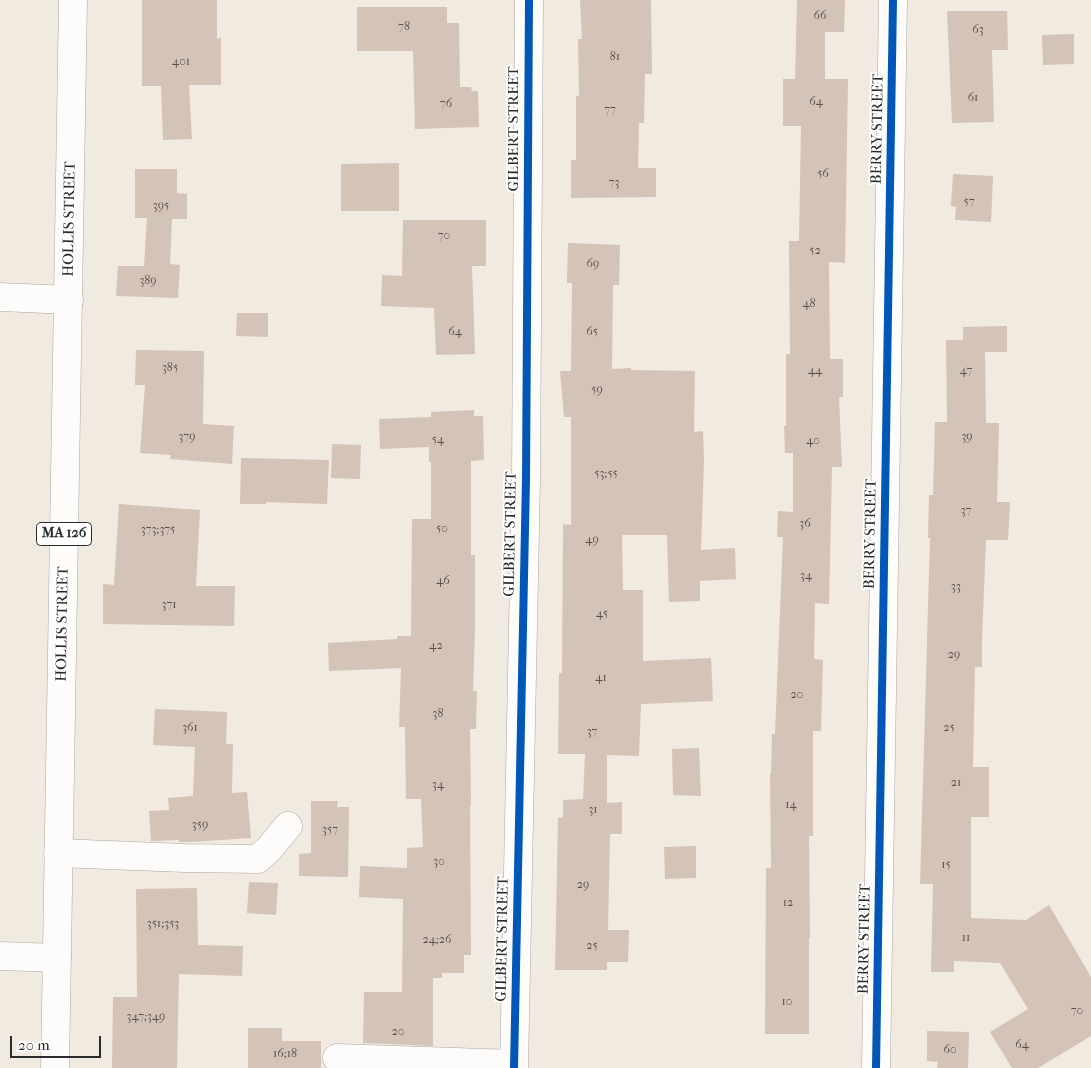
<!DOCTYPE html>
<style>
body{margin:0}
#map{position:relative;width:1091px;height:1068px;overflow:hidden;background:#f1eae1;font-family:"IM FELL French Canon",serif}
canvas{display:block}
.scale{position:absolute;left:10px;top:1036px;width:91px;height:22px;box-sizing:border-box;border:2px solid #2b2b2b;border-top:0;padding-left:6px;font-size:15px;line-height:18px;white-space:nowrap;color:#2b2b2b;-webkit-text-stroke:4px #fff;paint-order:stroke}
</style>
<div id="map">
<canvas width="1091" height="1068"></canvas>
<div class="scale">20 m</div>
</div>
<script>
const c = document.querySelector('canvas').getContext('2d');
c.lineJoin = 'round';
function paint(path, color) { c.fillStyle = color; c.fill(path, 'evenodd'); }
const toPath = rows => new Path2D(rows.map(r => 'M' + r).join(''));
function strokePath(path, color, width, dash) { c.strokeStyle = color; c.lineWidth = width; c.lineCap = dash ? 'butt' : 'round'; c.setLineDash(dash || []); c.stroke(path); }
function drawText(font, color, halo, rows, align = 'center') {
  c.font = font + ' "IM FELL French Canon",serif'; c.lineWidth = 4; c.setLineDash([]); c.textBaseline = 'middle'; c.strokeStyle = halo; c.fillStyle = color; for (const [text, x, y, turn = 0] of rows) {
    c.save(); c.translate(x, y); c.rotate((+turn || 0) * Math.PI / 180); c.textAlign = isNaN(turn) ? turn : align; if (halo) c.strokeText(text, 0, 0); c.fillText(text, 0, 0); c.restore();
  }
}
const building = toPath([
 [142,0,217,0,217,39,221,38,221,85,189,85,192,139,163,140,161,86,142,86],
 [580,0,651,0,652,74,645,74,644,123,639,123,638,168,656,168,656,197,571,198,571,160,576,160,576,96,579,96,578,39,582,39],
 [797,0,845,0,844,32,825,32,825,79,848,79,845,263,829,262,830,359,843,359,843,397,839,397,842,467,832,467,829,604,815,603,814,659,823,660,821,731,813,731,813,836,809,836,810,938,809,938,809,1034,765,1034,766,868,771,868,770,774,771,774,772,734,775,734,783,537,777,537,778,511,793,512,793,453,785,453,784,426,786,426,786,354,790,354,789,241,799,241,801,126,783,126,783,79,795,79],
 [357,7,447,7,447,23,459,23,460,87,471,87,472,91,478,91,479,127,415,129,413,51,357,51],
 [947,11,1007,11,1008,50,992,50,994,122,952,123],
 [1074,34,1074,64,1043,65,1042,35],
 [399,163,399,211,341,211,341,164],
 [135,169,177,169,177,193,187,194,187,219,172,219,170,264,180,265,178,298,116,296,118,266,144,266,147,218,135,218],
 [953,174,993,176,991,222,955,220,956,207,951,206],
 [403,220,486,220,486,266,472,266,475,354,436,355,434,308,381,306,382,275,402,276],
 [568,243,620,245,619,285,613,285,612,369,631,368,631,370,695,371,694,432,703,431,704,461,701,550,735,548,736,579,700,581,700,601,669,602,667,535,622,535,623,590,643,590,643,661,711,658,713,701,641,704,639,756,607,755,607,803,622,802,622,834,610,834,608,930,629,930,628,962,607,962,607,970,555,970,558,818,563,817,563,800,583,799,585,754,558,754,559,673,562,673,563,524,571,525,571,417,564,417,560,371,571,371,572,283,567,283],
 [237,313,268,313,268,337,236,336],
 [1007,326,1007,352,985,352,986,423,999,423,997,502,1010,502,1008,540,986,540,982,639,982,667,975,667,973,767,989,767,989,817,971,817,971,918,1026,920,1049,905,1091,977,1091,1036,1038,1068,1012,1068,990,1032,1028,1009,1000,963,954,961,954,972,931,972,933,884,920,884,930,538,928,538,929,495,933,495,935,422,947,422,946,340,963,340,963,327],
 [136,350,204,351,203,424,234,426,232,464,170,459,171,455,140,453,145,385,135,385],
 [474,410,474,416,483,416,484,460,471,461,471,555,475,555,475,629,473,691,477,691,476,729,470,729,471,805,470,805,471,955,464,955,464,973,442,973,442,978,433,978,433,1046,363,1043,364,992,402,992,403,899,359,897,360,866,407,868,407,848,423,847,421,799,406,799,405,727,399,727,401,668,329,671,328,643,397,639,397,636,411,636,412,519,431,519,431,462,429,462,429,447,380,449,379,419,431,417,431,412],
 [332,444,361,445,360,479,331,478],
 [241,458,329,460,327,504,266,502,266,504,240,504],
 [119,504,200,510,196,586,235,586,234,626,103,624,103,584,114,585],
 [155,709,227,712,226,744,233,744,232,793,247,792,251,838,191,842,179,842,179,840,151,841,149,811,169,810,168,798,193,796,195,747,153,745],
 [699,748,701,796,673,795,672,749],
 [311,801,338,801,337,807,349,807,348,877,299,876,299,854,311,853],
 [696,846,696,878,665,879,664,847],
 [249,882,278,883,276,915,247,913],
 [197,888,198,945,243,946,242,976,179,974,177,1068,112,1068,113,997,137,997,136,889],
 [248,1028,282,1028,282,1041,321,1041,321,1068,248,1068],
 [927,1031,969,1032,968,1068,937,1068,938,1062,927,1061]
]);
const minor = toPath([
 [0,297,69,300],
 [58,853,185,858,258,859,268,850,288,826],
 [0,956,57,958],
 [337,1058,514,1064],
 [514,1068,526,479,529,0],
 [876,1068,893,0]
]);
const major = toPath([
 [55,1068,73,0]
]);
const cycleway = toPath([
 [514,1068,526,479,529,0],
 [876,1068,893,0]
]);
const numberNames = [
 ["66",820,16],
 ["78",404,27],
 ["63",978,30],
 ["81",615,57],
 ["401",181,62],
 ["61",973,98],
 ["64",816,102],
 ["76",446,104],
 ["77",610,110],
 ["56",823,174],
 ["73",614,183],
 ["57",969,202],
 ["395",161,206],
 ["70",444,236],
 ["52",815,251],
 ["69",593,264],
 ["389",148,281],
 ["48",809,304],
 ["64",455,332],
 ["65",592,332],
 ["385",170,368],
 ["44",815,371],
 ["47",966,371],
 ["59",597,390],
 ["379",187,437],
 ["39",967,437],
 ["54",438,440],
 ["40",813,441],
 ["53;55",606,474],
 ["37",966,511],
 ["36",805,524],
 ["50",442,529],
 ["373;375",158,530],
 ["49",592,540],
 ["34",806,576],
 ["46",443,581],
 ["33",956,587],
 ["371",169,605],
 ["45",602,614],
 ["42",436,646],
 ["29",954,655],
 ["41",601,678],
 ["20",797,695],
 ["38",438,714],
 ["361",190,728],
 ["25",949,728],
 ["37",592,732],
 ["21",956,783],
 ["34",438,785],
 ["14",791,805],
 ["31",593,810],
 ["359",200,825],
 ["357",330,830],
 ["30",439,862],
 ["15",946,865],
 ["29",583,885],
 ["12",788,903],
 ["351;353",163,924],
 ["11",966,938],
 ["24;26",437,940],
 ["25",592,946],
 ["10",787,1002],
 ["70",1077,1011],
 ["347;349",146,1017],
 ["20",398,1032],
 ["64",1022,1045],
 ["60",950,1050],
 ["16;18",285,1054]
];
const shields = [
 [64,534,55]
];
const shieldNames = [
 ["MA 126",64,534]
];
const streetNames = [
 ["GILBERT STREET",514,129,-90],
 ["BERRY STREET",878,129,-89],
 ["HOLLIS STREET",70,219,-89],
 ["GILBERT STREET",511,534,-89],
 ["BERRY STREET",871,534,-89],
 ["HOLLIS STREET",63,624,-89],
 ["GILBERT STREET",503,939,-89],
 ["BERRY STREET",865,939,-89]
];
paint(building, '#d4c3b7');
strokePath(minor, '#aaa6a1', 29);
strokePath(major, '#aaa6a1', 29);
strokePath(minor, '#fdfcfa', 28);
strokePath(major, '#fdfcfa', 28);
strokePath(cycleway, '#0057b8', 8);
drawText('12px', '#55514e', null, numberNames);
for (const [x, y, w] of shields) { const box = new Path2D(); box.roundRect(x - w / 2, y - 11.5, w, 23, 4); c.fillStyle = '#fff'; c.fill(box); strokePath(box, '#2b2b2b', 1); }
drawText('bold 14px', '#2b2b2b', null, shieldNames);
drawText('15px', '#2b2b2b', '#fff', streetNames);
</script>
